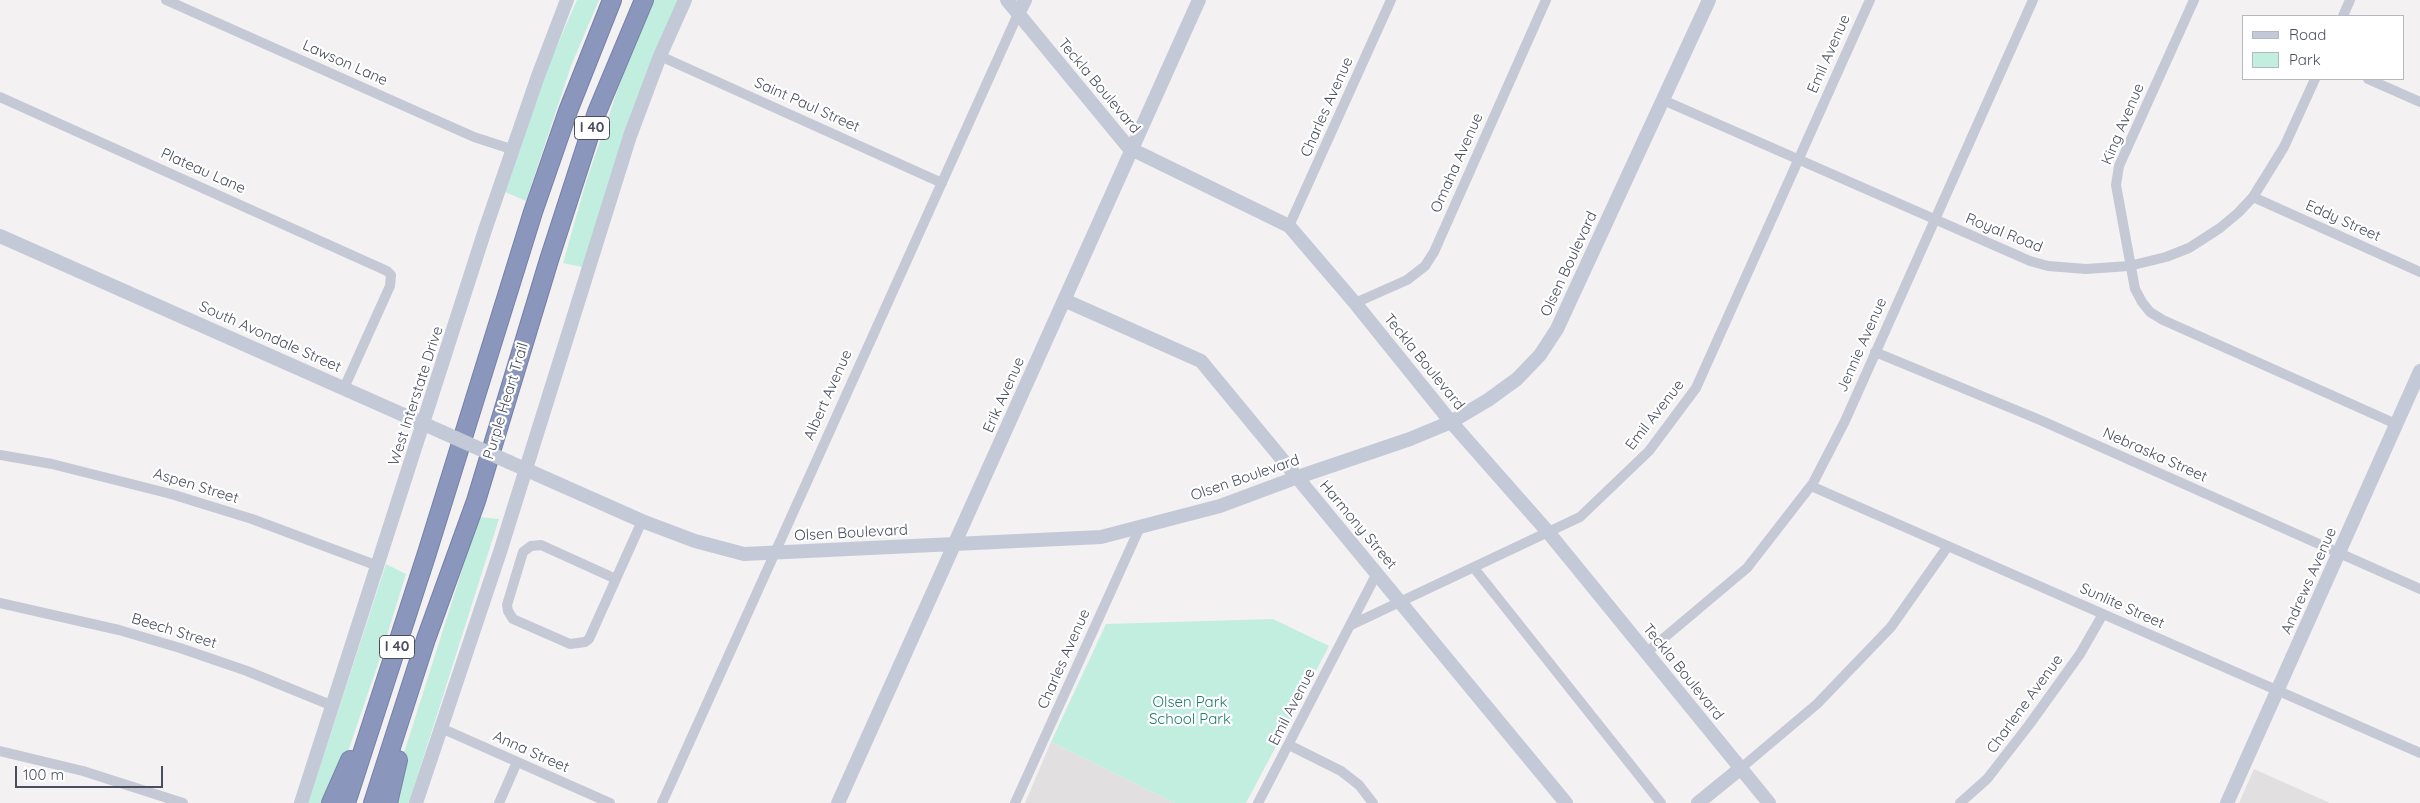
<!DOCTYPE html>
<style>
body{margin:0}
#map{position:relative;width:2420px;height:803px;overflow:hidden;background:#f3f1f1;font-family:Quicksand,sans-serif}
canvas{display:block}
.legend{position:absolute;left:2242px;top:15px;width:162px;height:65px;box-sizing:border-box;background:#fff;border:1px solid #b6b8bf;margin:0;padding:6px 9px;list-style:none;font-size:15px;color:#494e5e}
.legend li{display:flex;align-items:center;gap:10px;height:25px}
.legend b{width:25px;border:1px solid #b6b8bf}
.scale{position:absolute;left:15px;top:766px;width:148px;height:22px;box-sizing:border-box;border:2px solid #494e5e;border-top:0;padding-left:6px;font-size:15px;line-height:18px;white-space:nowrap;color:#494e5e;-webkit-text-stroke:4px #fff;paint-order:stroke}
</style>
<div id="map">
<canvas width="2420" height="803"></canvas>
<ul class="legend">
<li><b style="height:6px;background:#c4c9d8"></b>Road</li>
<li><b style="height:14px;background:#c2eedf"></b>Park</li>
</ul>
<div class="scale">100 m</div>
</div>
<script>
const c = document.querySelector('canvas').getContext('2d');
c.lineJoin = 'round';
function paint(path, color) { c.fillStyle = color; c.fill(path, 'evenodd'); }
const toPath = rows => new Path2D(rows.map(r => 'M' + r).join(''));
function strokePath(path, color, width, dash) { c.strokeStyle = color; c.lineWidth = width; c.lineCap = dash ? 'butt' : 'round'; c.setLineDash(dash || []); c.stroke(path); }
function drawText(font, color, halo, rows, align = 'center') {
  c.font = font + ' Quicksand,sans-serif'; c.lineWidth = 4.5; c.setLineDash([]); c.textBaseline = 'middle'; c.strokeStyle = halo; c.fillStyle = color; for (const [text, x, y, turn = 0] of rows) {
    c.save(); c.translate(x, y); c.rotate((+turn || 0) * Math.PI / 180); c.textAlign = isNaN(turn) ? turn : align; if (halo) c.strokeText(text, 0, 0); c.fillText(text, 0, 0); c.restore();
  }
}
const education = toPath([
 [1051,742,1175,803,1025,803],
 [2254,769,2330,803,2239,803]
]);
const green = toPath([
 [577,0,599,0,571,66,526,201,505,192,546,71],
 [653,0,679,0,582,267,563,263,586,182,631,51],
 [479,517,499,519,409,803,392,803,402,759],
 [386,564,406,574,379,661,342,769,326,803,308,803],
 [1273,619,1329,646,1246,803,1175,803,1051,742,1106,624]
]);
const street = toPath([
 [166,0,474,137,514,150],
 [2194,0,2119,166,2116,185,2135,289,2142,302,2150,312,2163,320,2396,424],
 [2343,16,2350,0],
 [660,56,942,183],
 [2368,79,2420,102],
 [0,97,387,271,391,275,390,286,344,388],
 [1663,100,2030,261,2048,266,2086,269,2129,266,2166,257,2189,248,2220,228,2238,213,2253,197,2284,147,2315,79],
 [2253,197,2420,272],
 [1289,226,1391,0],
 [1355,303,1407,280,1425,266,1434,252,1546,0],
 [1875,352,2040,420,2420,589],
 [0,455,52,464,171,494,252,519,378,566],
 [1811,486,2420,753],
 [1474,568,1661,803],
 [616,579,541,545,531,546,523,552,507,605,508,611,513,619,570,644,585,642,589,639,642,521],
 [0,603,119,630,180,648,247,671,333,706],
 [1351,625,1580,517,1649,451,1696,388,1870,0],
 [1646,653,1747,568,1813,483,1845,421,2033,0],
 [441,728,610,803],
 [1289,745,1341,771,1359,785,1373,803],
 [0,751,83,771,183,803],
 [1741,768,1817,704,1891,627,1948,546],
 [499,803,517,762],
 [662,803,1018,14],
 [1015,803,1140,527],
 [1258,803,1377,573],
 [1960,803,1987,779,2029,725,2080,654,2103,614]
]);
const secondary = toPath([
 [1007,0,1129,148,1289,226,1355,303,1451,422,1548,532,1769,803],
 [1018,14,1025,0],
 [0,236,442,432],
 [1064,300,1201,361,1566,803],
 [509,462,642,521,695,541,744,554,1101,537,1220,506,1298,477,1410,439,1451,422,1488,400,1517,379,1540,355,1557,329,1709,0],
 [301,803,485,230,538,76,567,0],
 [416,803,500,552,630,136,660,56,685,0],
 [838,803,1199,0],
 [1698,803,1741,768],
 [2227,803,2420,371]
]);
const highway = toPath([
 [331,803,350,760],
 [346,803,427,553,533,212,568,111,612,0],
 [373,803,426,639,476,501,549,260,597,112,644,0],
 [388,803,398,760]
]);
const secondaryBridge = toPath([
 [442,432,509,462]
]);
const shields = [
 [592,128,35],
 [397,647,35]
];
const shieldNames = [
 ["I 40",592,128],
 ["I 40",397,647]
];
const streetNames = [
 ["Emil Avenue",1829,54,-66],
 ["Lawson Lane",345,63,24],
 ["Teckla Boulevard",1099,86,50],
 ["Saint Paul Street",807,105,24],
 ["Charles Avenue",1327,107,-66],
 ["King Avenue",2123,124,-67],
 ["Omaha Avenue",1457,163,-66],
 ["Plateau Lane",203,171,24],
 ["Eddy Street",2343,221,24],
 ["Royal Road",2004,233,22],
 ["Olsen Boulevard",1569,264,-65],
 ["South Avondale Street",270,337,24],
 ["Jennie Avenue",1862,345,-66],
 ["Teckla Boulevard",1424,362,51],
 ["Albert Avenue",828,395,-66],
 ["Erik Avenue",1004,395,-66],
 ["West Interstate Drive",416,396,-72],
 ["Purple Heart Trail",506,401,-73],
 ["Emil Avenue",1655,415,-52],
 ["Nebraska Street",2155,455,24],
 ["Olsen Boulevard",1245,478,-19],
 ["Aspen Street",196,486,17],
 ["Harmony Street",1358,525,50],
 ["Olsen Boulevard",851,533,-3],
 ["Andrews Avenue",2309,581,-66],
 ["Sunlite Street",2122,606,24],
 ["Beech Street",174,631,17],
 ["Charles Avenue",1064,659,-66],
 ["Teckla Boulevard",1683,672,51],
 ["Charlene Avenue",2025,704,-54],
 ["Emil Avenue",1292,707,-63],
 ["Anna Street",531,752,24]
];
const parkNames = [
 ["Olsen Park",1190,702],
 ["School Park",1190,719]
];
paint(education, '#e1dfe0');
paint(green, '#c2eedf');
strokePath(highway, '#7681a9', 20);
strokePath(street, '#c5c9d5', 10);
strokePath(secondary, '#c4c9d8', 14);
strokePath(highway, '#8b96bd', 18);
strokePath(secondaryBridge, '#c4c9d8', 14);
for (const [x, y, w] of shields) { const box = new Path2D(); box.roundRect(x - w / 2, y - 11.5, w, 23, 4); c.fillStyle = '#fff'; c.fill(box); strokePath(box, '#494e5e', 1); }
drawText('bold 14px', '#494e5e', null, shieldNames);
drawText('15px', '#494e5e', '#fff', streetNames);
drawText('15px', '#1b7d67', '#fff', parkNames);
</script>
